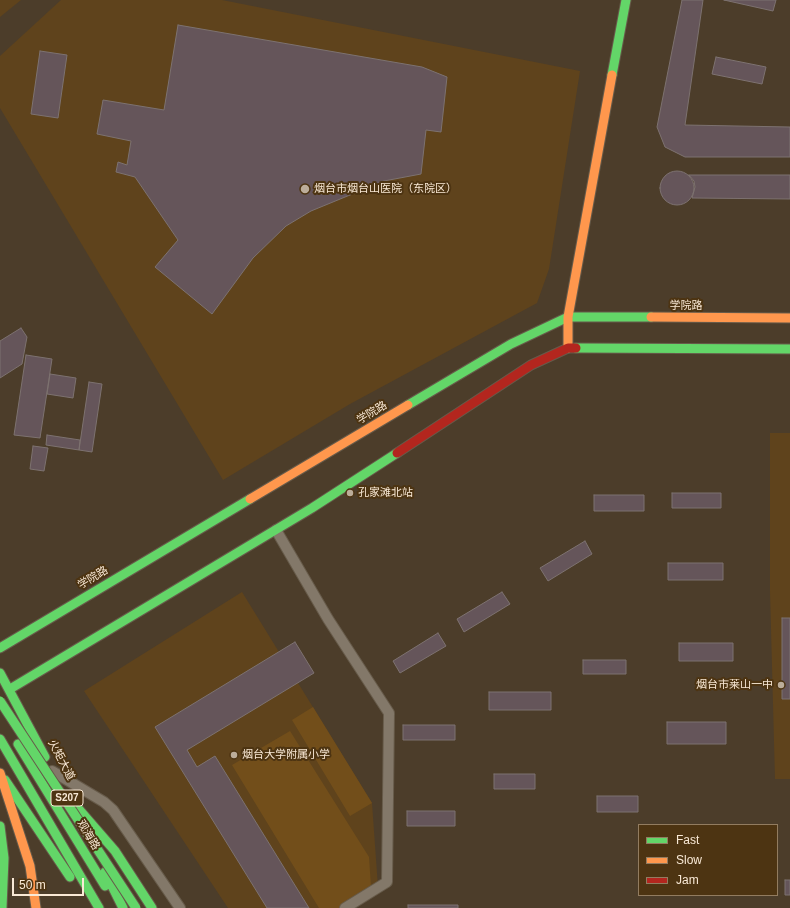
<!DOCTYPE html>
<meta charset="utf-8">
<style>
body{margin:0}
#map{position:relative;width:790px;height:908px;overflow:hidden;background:#4c3d2a;font-family:Arial,sans-serif}
canvas{display:block}
.legend{position:absolute;left:638px;top:824px;width:140px;height:72px;box-sizing:border-box;background:#4d3412;border:1px solid #927c60;margin:0;padding:5px 7px;list-style:none;font-size:12px;color:#f9e9d6}
.legend li{display:flex;align-items:center;gap:8px;height:20px}
.legend b{width:20px;border:1px solid #927c60}
.scale{position:absolute;left:12px;top:878px;width:72px;height:18px;box-sizing:border-box;border:2px solid #f9e9d6;border-top:0;padding-left:5px;font-size:12px;line-height:14px;white-space:nowrap;color:#f9e9d6;-webkit-text-stroke:3px #4d3412;paint-order:stroke}
</style>
<div id="map">
<canvas width="790" height="908"></canvas>
<ul class="legend">
<li><b style="height:5px;background:#63d668"></b>Fast</li>
<li><b style="height:5px;background:#ff974d"></b>Slow</li>
<li><b style="height:5px;background:#b3261e"></b>Jam</li>
</ul>
<div class="scale">50 m</div>
</div>
<script>
const c = document.querySelector('canvas').getContext('2d');
c.lineJoin = 'round';
function paint(path, color) { c.fillStyle = color; c.fill(path, 'evenodd'); }
const toPath = rows => new Path2D(rows.map(r => 'M' + r).join(''));
function strokePath(path, color, width, dash) { c.strokeStyle = color; c.lineWidth = width; c.lineCap = dash ? 'butt' : 'round'; c.setLineDash(dash || []); c.stroke(path); }
function drawText(font, color, halo, rows, align = 'center') {
  c.font = font + ' Arial,"Noto Sans SC",sans-serif'; c.lineWidth = 4; c.setLineDash([]); c.textBaseline = 'middle'; c.strokeStyle = halo; c.fillStyle = color; for (const [text, x, y, turn = 0] of rows) {
    c.save(); c.translate(x, y); c.rotate((+turn || 0) * Math.PI / 180); c.textAlign = isNaN(turn) ? turn : align; if (halo) c.strokeText(text, 0, 0); c.fillText(text, 0, 0); c.restore();
  }
}
const built = toPath([
 [0,0,21,0,0,17],
 [61,0,222,0,580,71,549,269,537,303,350,404,223,480,0,108,0,56],
 [770,433,790,433,790,779,775,779,770,591],
 [242,592,372,803,378,887,350,908,228,908,84,691]
]);
const green = toPath([
 [313,707,372,803,350,816,292,720],
 [290,731,369,857,371,887,344,908,319,908,232,765]
]);
const building = toPath([
 [682,0,703,0,685,125,790,127,790,157,685,157,665,147,657,127,682,0],
 [724,0,776,0,773,11,724,0],
 [178,25,422,67,447,77,441,132,426,130,421,174,384,181,311,211,286,226,253,258,212,314,155,267,178,240,135,177,116,172,118,162,127,165,131,141,97,134,103,100,164,110,178,25],
 [40,51,67,55,58,118,31,114,40,51],
 [716,57,766,67,762,84,712,74,716,57],
 '660 188a17 17 0 1 1 34 0a17 17 0 1 1-34 0Z',
 [689,175,790,175,790,199,692,198,695,187,694,181,689,175],
 [21,328,27,337,22,364,0,378,0,341,21,328],
 [26,355,52,359,40,438,14,435,26,355],
 [50,374,76,378,73,398,47,394,50,374],
 [89,382,102,384,92,452,79,450,89,382],
 [47,435,80,440,79,450,46,445,47,435],
 [33,446,48,448,44,471,30,469,33,446],
 [672,493,721,493,721,508,672,508,672,493],
 [594,495,644,495,644,511,594,511,594,495],
 [585,541,592,554,548,581,540,568,585,541],
 [668,563,723,563,723,580,668,580,668,563],
 [502,592,510,604,464,632,457,619,502,592],
 [782,618,790,618,790,699,782,699,782,618],
 [438,633,446,646,400,673,393,661,438,633],
 [295,642,314,673,187,750,197,767,215,756,309,908,267,908,155,727,295,642],
 [679,643,733,643,733,661,679,661,679,643],
 [583,660,626,660,626,674,583,674,583,660],
 [489,692,551,692,551,710,489,710,489,692],
 [667,722,726,722,726,744,667,744,667,722],
 [403,725,455,725,455,740,403,740,403,725],
 [494,774,535,774,535,789,494,789,494,774],
 [597,796,638,796,638,812,597,812,597,796],
 [407,811,455,811,455,826,407,826,407,811],
 [785,880,790,880,790,895,785,895,785,880],
 [408,905,458,905,458,908,408,908,408,905]
]);
const street = toPath([
 [276,530,328,619,389,713,387,882,345,908],
 [52,771,104,802,113,810,180,908]
]);
const fast = toPath([
 [612,75,626,0],
 [576,348,790,349],
 [408,405,511,344,568,317,651,317],
 [0,648,250,499],
 [0,673,45,757],
 [10,689,312,508,397,453],
 [0,739,99,908],
 [18,744,105,886],
 [5,780,70,877],
 [76,806,115,851,152,908],
 [0,826,4,858,2,908],
 [105,872,123,908]
]);
const slow = toPath([
 [651,317,790,318],
 [568,348,568,317,612,75],
 [250,499,408,405],
 [0,773,30,866,36,908]
]);
const jam = toPath([
 [397,453,531,365,568,348,576,348]
]);
const fastBridge = toPath([
 [0,701,136,908]
]);
const markers = [
 [305,189,5,"#bcad9a"],
 [350,493,4,"#bcad9a"],
 [781,685,4,"#bcad9a"],
 [234,755,4,"#bcad9a"]
];
const shields = [
 [67,798,32]
];
const shieldNames = [
 ["S207",67,798]
];
const poiNames = [
 ["烟台市烟台山医院（东院区）",314,189],
 ["孔家滩北站",358,493],
 ["烟台市莱山一中",773,685,"right"],
 ["烟台大学附属小学",242,755]
];
const streetNames = [
 ["学院路",686,306],
 ["学院路",372,413,-31],
 ["学院路",93,578,-31],
 ["火矩大道",61,760,62],
 ["观海路",88,835,59]
];
paint(built, '#5f431c');
paint(green, '#724e1a');
paint(building, '#65555a');
strokePath(building, '#7d7270', 1);
strokePath(street, '#675b4a', 12);
strokePath(fast, '#675b4a', 11);
strokePath(slow, '#675b4a', 11);
strokePath(jam, '#675b4a', 11);
strokePath(street, '#837869', 10);
strokePath(fast, '#63d668', 9);
strokePath(slow, '#ff974d', 9);
strokePath(jam, '#b3261e', 9);
strokePath(fastBridge, '#675b4a', 11, []);
strokePath(fastBridge, '#63d668', 9);
for (const [x, y, r, color] of markers) { const dot = new Path2D(); dot.arc(x, y, r, 0, 2 * Math.PI); c.fillStyle = color; c.fill(dot); strokePath(dot, '#4d3412', 1.5); }
for (const [x, y, w] of shields) { const box = new Path2D(); box.roundRect(x - w / 2, y - 8, w, 16, 3); c.fillStyle = '#4d3412'; c.fill(box); strokePath(box, '#f9e9d6', 1); }
drawText('bold 10px', '#f9e9d6', null, shieldNames);
drawText('11px', '#f9e9d6', '#4d3412', poiNames, 'left');
drawText('11px', '#f9e9d6', '#4d3412', streetNames);
</script>
